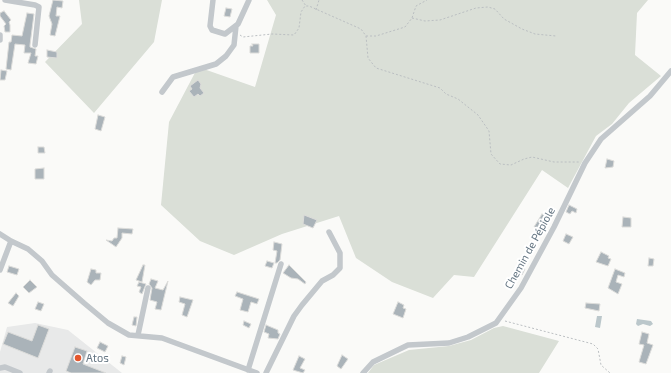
<!DOCTYPE html>
<meta charset="utf-8">
<style>
body{margin:0}
canvas{display:block;background:#fafaf8}
</style>
<canvas width="671" height="373"></canvas>
<script>
const c = document.querySelector('canvas').getContext('2d');
c.lineJoin = 'round';
function paint(path, color) { c.fillStyle = color; c.fill(path, 'evenodd'); }
const toPath = rows => new Path2D(rows.map(r => 'M' + r).join(''));
function strokePath(path, color, width, dash) { c.strokeStyle = color; c.lineWidth = width; c.lineCap = dash ? 'butt' : 'round'; c.setLineDash(dash || []); c.stroke(path); }
function drawText(font, color, halo, rows, align = 'center') {
  c.font = font + ' "Exo 2",sans-serif'; c.lineWidth = 4; c.setLineDash([]); c.textBaseline = 'middle'; c.strokeStyle = halo; c.fillStyle = color; for (const [text, x, y, turn = 0] of rows) {
    c.save(); c.translate(x, y); c.rotate((+turn || 0) * Math.PI / 180); c.textAlign = isNaN(turn) ? turn : align; if (halo) c.strokeText(text, 0, 0); c.fillText(text, 0, 0); c.restore();
  }
}
const built = toPath([
 [35,323,68,330,122,373,0,373,0,352,7,327]
]);
const green = toPath([
 [79,0,162,0,154,42,94,113,45,62,82,24],
 [267,0,648,0,637,13,635,55,661,76,629,103,612,124,596,136,568,188,542,170,474,277,454,275,433,298,392,282,356,258,339,216,282,234,234,255,200,241,161,205,169,122,198,67,255,87,276,15],
 [503,326,559,341,539,373,368,373,374,365,409,350,449,346,471,340,494,328]
]);
const water = toPath([
 [597,316,602,316,600,328,595,327],
 [637,319,651,321,653,324,650,326,643,324,638,326,636,324]
]);
const building = toPath([
 [53,0,63,1,62,8,57,7,56,16,60,16,55,36,50,35,52,24,49,16,53,0],
 [226,8,232,9,230,17,224,16,226,8],
 [4,11,11,20,9,22,10,25,10,32,5,32,4,26,6,24,0,16,0,13,4,11],
 [27,13,34,14,30,45,30,47,36,49,35,56,38,56,36,64,28,63,31,53,24,53,25,45,15,44,11,70,6,69,9,42,11,42,12,35,22,36,27,13],
 [252,44,259,44,259,53,250,53,250,46,253,46,252,44],
 [47,50,57,52,57,58,47,57,47,50],
 [1,70,7,71,5,80,0,80,1,70],
 [198,80,201,84,200,88,204,93,200,96,198,94,194,97,189,91,192,89,190,86,198,80],
 [98,115,105,117,101,131,95,129,98,115],
 [38,147,44,147,45,153,38,153,38,147],
 [607,159,614,161,613,167,605,168,607,159],
 [44,168,44,179,35,179,35,169,44,168],
 [569,205,577,209,576,213,572,211,570,214,566,212,569,205],
 [542,214,546,216,541,232,534,227,542,214],
 [304,215,317,220,313,228,303,224,304,215],
 [623,217,631,218,631,227,622,227,623,217],
 [118,228,133,229,132,234,122,233,122,238,116,247,106,240,112,241,114,238,117,238,118,228],
 [566,234,573,237,569,244,563,241,566,234],
 [274,242,282,244,280,260,277,263,275,263,277,251,273,250,274,242],
 [601,252,609,256,608,258,611,259,608,266,596,262,601,252],
 [649,258,654,259,653,266,648,266,649,258],
 [267,261,274,263,272,268,265,266,267,261],
 [143,265,145,265,142,282,136,280,143,265],
 [289,265,306,282,305,284,298,279,291,278,283,273,289,265],
 [9,266,19,269,17,275,7,272,9,266],
 [521,267,525,269,522,275,517,272,521,267],
 [91,269,96,270,96,273,101,273,100,280,95,280,91,285,87,282,91,269],
 [615,269,625,273,624,277,618,275,616,282,622,284,618,294,608,288,615,269],
 [151,279,158,281,155,288,163,290,168,281,161,310,155,309,157,302,150,300,152,288,149,284,151,279],
 [30,280,37,287,29,293,23,287,30,280],
 [139,282,146,284,142,294,139,292,141,287,137,286,139,282],
 [237,292,259,299,257,304,251,302,248,312,240,310,243,299,235,296,237,292],
 [16,293,19,296,13,306,8,303,16,293],
 [180,297,193,300,187,317,182,315,185,304,179,302,180,297],
 [38,302,44,304,41,311,35,309,38,302],
 [398,302,404,305,403,308,406,309,403,318,393,314,398,302],
 [586,303,600,304,599,311,585,308,586,303],
 [134,317,137,317,136,326,132,325,134,317],
 [244,321,251,324,249,328,243,325,244,321],
 [38,325,49,329,38,358,3,344,8,332,32,341,38,325],
 [266,325,278,330,278,333,280,334,278,339,268,338,269,334,264,332,266,325],
 [642,332,649,334,647,343,653,345,646,364,639,362,644,345,639,344,642,332],
 [100,342,108,346,105,352,97,348,100,342],
 [75,347,87,351,83,364,106,373,71,373,66,371,75,347],
 [342,355,348,359,341,369,337,366,342,355],
 [122,356,126,357,124,365,120,363,122,356],
 [299,356,305,359,300,368,305,370,303,373,293,370,299,356]
]);
const path = toPath([
 [302,0,306,6],
 [316,10,319,0],
 [412,18,425,21,440,20,476,8,488,7,495,9,504,19,522,29,535,34,556,36],
 [240,35,243,37,272,34,294,35,299,28,301,12,305,6,309,6,361,29,366,36,368,58,376,68,440,88,446,94,458,99,478,115,489,131,491,154,500,164,511,165,524,159,532,157,554,162,579,162],
 [366,36,376,36,405,27,412,18,416,6,427,0],
 [505,321,593,344,598,349,601,365,610,373]
]);
const minor = toPath([
 [5,0,35,5,39,7,35,45],
 [213,0,210,26,212,30,225,34,238,24,249,0],
 [0,35,0,40],
 [162,92,173,77,216,64,226,56,234,45,236,26],
 [0,234,11,241,28,249,42,261,52,275,84,303,108,323,129,335,162,338,257,373],
 [0,270,11,241],
 [138,335,148,288],
 [0,368,5,367,20,373],
 [248,370,281,264],
 [49,373,50,371],
 [266,373,294,316,302,305,322,281,333,275,340,268,340,253,329,232],
 [363,373,373,362,408,345,449,343,468,337,496,323,521,288,554,227,585,163,601,139,650,96,671,71]
]);
const markers = [
 [78,358,4,"#e4572e"]
];
const streetNames = [
 ["Chemin de Pépiole",530,248,-61]
];
const poiNames = [
 ["Atos",86,358]
];
paint(built, '#e8e9e9');
paint(green, '#dadfd7');
paint(water, '#bbc7cb');
paint(building, '#aab3b9');
strokePath(building, '#dcdcda', 1);
strokePath(path, '#bbbfc2', 1, [2, 2]);
strokePath(minor, '#c3c8cc', 5.5);
for (const [x, y, r, color] of markers) { const dot = new Path2D(); dot.arc(x, y, r, 0, 2 * Math.PI); c.fillStyle = color; c.fill(dot); strokePath(dot, '#fff', 1.5); }
drawText('11px', '#657683', '#fff', streetNames);
drawText('11px', '#657683', '#fff', poiNames, 'left');
</script>
